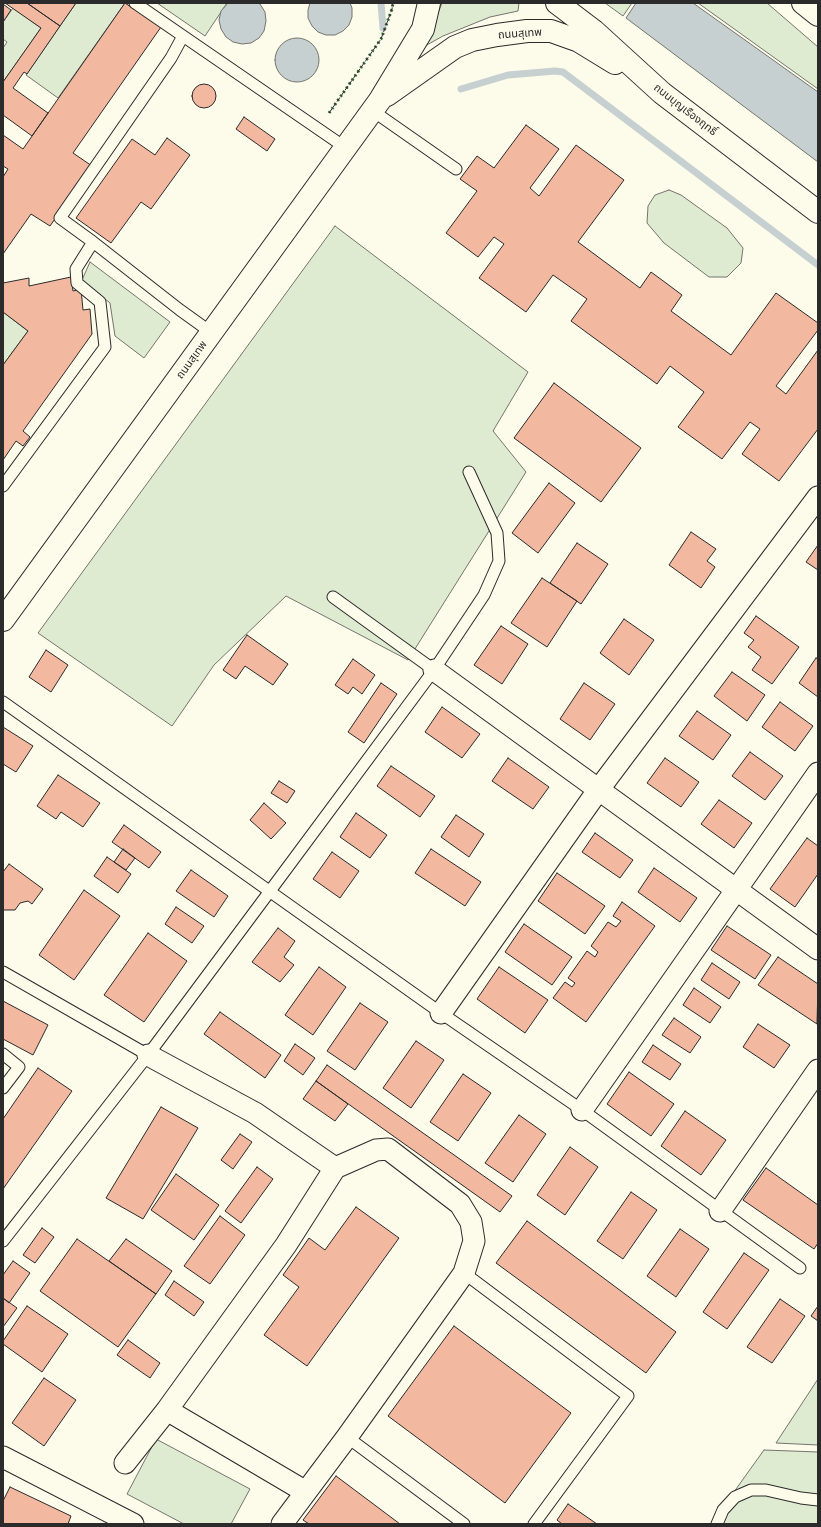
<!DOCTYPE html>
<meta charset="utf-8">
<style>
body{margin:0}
#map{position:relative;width:821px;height:1527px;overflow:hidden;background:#fdfbea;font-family:"Space Grotesk",sans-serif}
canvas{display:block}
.frame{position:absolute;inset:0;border:4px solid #2b2b2b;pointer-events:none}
</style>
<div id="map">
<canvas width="821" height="1527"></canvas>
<div class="frame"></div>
</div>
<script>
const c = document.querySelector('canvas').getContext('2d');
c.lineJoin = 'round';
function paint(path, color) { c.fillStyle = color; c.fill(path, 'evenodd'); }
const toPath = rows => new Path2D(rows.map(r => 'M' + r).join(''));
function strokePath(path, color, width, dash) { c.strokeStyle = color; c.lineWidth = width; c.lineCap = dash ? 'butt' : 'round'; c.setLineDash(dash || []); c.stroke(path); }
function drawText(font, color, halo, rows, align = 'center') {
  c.font = font + ' "Space Grotesk","Noto Sans Thai",sans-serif'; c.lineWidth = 3; c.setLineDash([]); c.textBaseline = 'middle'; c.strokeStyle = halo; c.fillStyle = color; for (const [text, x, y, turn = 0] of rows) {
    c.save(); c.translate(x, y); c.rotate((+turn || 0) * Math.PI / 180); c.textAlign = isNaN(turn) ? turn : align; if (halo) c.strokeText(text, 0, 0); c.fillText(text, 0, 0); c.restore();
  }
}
const green = toPath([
 [76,3,125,3,58,98,26,75,76,3],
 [157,3,227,3,205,36,157,3],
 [442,3,519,3,518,11,490,17,443,36,425,46,442,3],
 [605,3,632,3,623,16,605,3],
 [698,3,767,3,818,47,818,89,698,3],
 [13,8,41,28,3,82,3,48,7,42,3,39,3,22,13,8],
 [669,190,681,195,727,228,743,248,741,263,727,277,709,277,664,243,647,223,648,206,655,195,669,190],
 [335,226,528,372,493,431,526,472,408,660,286,596,214,665,172,726,38,633,335,226],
 [90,262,170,322,144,358,115,336,110,303,82,280,90,262],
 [3,312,28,331,3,365,3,312],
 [818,1379,818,1445,776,1443,818,1379],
 [156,1439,250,1489,231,1524,184,1524,127,1494,156,1439],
 [764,1450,818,1452,818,1524,711,1524,764,1450]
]);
const water = toPath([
 [228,3,258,3,260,4,265,12,266,21,264,31,259,38,251,43,242,44,233,42,226,37,221,29,219,20,221,11,228,3],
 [310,3,350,3,352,8,352,17,349,25,343,31,335,35,326,35,318,32,312,26,308,18,308,10,310,3],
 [636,3,693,3,818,92,818,162,626,18,636,3],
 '275 60a22 22 0 1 1 44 0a22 22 0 1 1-44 0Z'
]);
const stream = toPath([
 [381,3,383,28],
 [461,89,508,75,555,71,563,72,818,265]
]);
const building = toPath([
 [5,3,27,3,60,26,27,74,24,72,13,88,48,113,32,136,3,115,3,82,41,28,5,3],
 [27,3,76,3,60,26,27,3],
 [125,3,161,27,73,153,92,166,50,226,31,214,3,254,3,177,8,169,3,166,3,135,23,149,125,3],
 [3,4,11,10,3,22,3,4],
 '192 96a12 12 0 1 1 24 0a12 12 0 1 1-24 0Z',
 [244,117,275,139,267,151,236,129,244,117],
 [526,125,559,149,530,188,539,196,576,145,624,180,578,242,640,288,651,272,666,283,682,295,671,311,731,355,776,293,818,323,818,330,776,386,786,394,818,350,818,429,779,481,742,454,760,429,750,422,722,459,678,427,704,392,670,366,657,384,571,321,587,299,553,275,526,312,479,278,504,244,494,237,478,257,446,233,477,191,460,179,477,156,494,168,526,125],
 [167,138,190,155,151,209,141,202,111,243,76,218,132,139,155,155,167,138],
 [71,277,73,291,81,289,83,310,90,309,92,334,23,431,30,437,23,446,16,441,3,460,3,365,28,331,3,312,3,283,29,278,29,286,71,277],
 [554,383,641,448,601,502,514,438,554,383],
 [549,483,575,503,538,553,512,533,549,483],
 [691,532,716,549,707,561,715,567,701,588,669,565,691,532],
 [577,543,608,564,581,604,550,583,577,543],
 [818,545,818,570,806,562,818,545],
 [542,578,577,601,547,647,511,623,542,578],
 [756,616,799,647,772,684,752,670,761,657,748,647,754,640,744,633,756,616],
 [624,619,654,640,629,675,600,653,624,619],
 [501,626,528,644,502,684,474,665,501,626],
 [247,635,288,664,273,685,245,666,236,679,223,670,247,635],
 [46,650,68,665,51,692,29,677,46,650],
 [816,658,818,659,818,697,799,683,816,658],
 [353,659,375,675,362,694,353,687,348,694,335,685,353,659],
 [732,672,765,695,747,721,714,696,732,672],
 [381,683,397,694,364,743,348,732,381,683],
 [584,683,615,704,590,740,560,719,584,683],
 [780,702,813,726,795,751,762,727,780,702],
 [442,707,480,734,462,758,425,732,442,707],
 [697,711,731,735,713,760,679,736,697,711],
 [3,727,33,746,16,772,3,764,3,727],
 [750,752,783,776,765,800,732,776,750,752],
 [508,758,549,787,533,809,492,781,508,758],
 [665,758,699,782,681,807,647,783,665,758],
 [391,766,435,796,420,817,377,786,391,766],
 [58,775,100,803,83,827,61,812,56,819,37,806,58,775],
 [279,781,295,791,287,803,271,793,279,781],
 [719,800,752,823,734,848,701,824,719,800],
 [264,803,286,823,271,839,250,820,264,803],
 [356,813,387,835,370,858,340,837,356,813],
 [456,815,484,834,469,857,441,837,456,815],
 [124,825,161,852,149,868,112,842,124,825],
 [595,833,633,860,620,878,582,852,595,833],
 [807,838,818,846,818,874,795,907,770,889,807,838],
 [123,849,135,858,126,870,114,862,123,849],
 [431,849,481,882,465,906,415,873,431,849],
 [332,852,359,871,340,898,313,879,332,852],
 [107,857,131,874,118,893,94,876,107,857],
 [9,864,43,889,32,904,28,901,20,903,15,910,3,910,3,872,9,864],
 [654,868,697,898,680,922,638,892,654,868],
 [191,870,228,896,214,917,176,891,191,870],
 [557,873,605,906,585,934,538,901,557,873],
 [84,890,120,916,74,980,39,955,84,890],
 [622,902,655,926,586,1022,553,998,565,982,572,987,575,983,568,978,587,951,595,957,598,952,591,946,608,922,616,927,621,921,613,916,622,902],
 [176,907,204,926,192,943,165,924,176,907],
 [524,924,572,957,552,985,505,952,524,924],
 [727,926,771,955,755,979,711,950,727,926],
 [278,928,295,941,284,957,294,965,280,982,252,962,278,928],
 [148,933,187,961,144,1022,104,995,148,933],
 [778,957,818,984,817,1024,758,985,778,957],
 [712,963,740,982,729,999,701,980,712,963],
 [319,967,346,987,313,1035,285,1015,319,967],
 [499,967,548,1000,525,1033,477,999,499,967],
 [694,988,721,1007,710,1023,683,1005,694,988],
 [3,1001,48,1025,33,1055,3,1039,3,1001],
 [360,1003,388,1022,355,1070,327,1051,360,1003],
 [220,1012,281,1055,265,1078,204,1034,220,1012],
 [674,1018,701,1037,690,1053,662,1035,674,1018],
 [758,1024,790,1045,774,1068,743,1047,758,1024],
 [416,1041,444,1060,411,1108,383,1088,416,1041],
 [295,1044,315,1058,303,1075,284,1061,295,1044],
 [653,1045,681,1064,670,1080,642,1062,653,1045],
 [327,1065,512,1196,500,1212,316,1081,327,1065],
 [38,1068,72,1091,3,1189,3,1119,38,1068],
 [629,1072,674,1104,651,1136,607,1104,629,1072],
 [463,1074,491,1093,458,1141,430,1122,463,1074],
 [316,1081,348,1104,335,1121,303,1099,316,1081],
 [161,1107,198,1128,143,1219,106,1198,161,1107],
 [685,1111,726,1140,701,1175,661,1146,685,1111],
 [519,1115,546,1134,513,1182,485,1163,519,1115],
 [240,1134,252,1142,233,1169,221,1160,240,1134],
 [570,1147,598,1167,565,1215,537,1195,570,1147],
 [257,1167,273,1179,241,1223,225,1211,257,1167],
 [766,1168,818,1205,818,1243,814,1249,743,1200,766,1168],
 [176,1174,219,1205,194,1240,151,1210,176,1174],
 [631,1192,657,1210,623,1259,597,1241,631,1192],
 [356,1207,399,1238,307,1366,264,1335,299,1287,283,1275,309,1238,325,1250,356,1207],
 [220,1216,245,1235,210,1284,184,1266,220,1216],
 [527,1221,676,1332,646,1373,496,1263,527,1221],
 [42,1228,54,1237,35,1263,23,1255,42,1228],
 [680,1229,709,1249,676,1297,647,1276,680,1229],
 [77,1239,156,1294,118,1347,40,1291,77,1239],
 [126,1239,172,1271,156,1294,109,1261,126,1239],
 [744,1253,769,1270,727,1329,703,1312,744,1253],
 [13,1261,30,1273,9,1303,3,1298,3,1275,13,1261],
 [174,1281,204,1302,194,1316,165,1295,174,1281],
 [3,1298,17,1308,3,1327,3,1298],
 [780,1299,805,1316,772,1363,747,1347,780,1299],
 [27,1306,68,1334,42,1372,3,1344,3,1341,27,1306],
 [818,1306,818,1321,811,1316,818,1306],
 [454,1326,571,1413,505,1503,388,1416,454,1326],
 [128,1340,160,1363,150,1378,117,1355,128,1340],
 [44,1378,76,1400,44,1446,12,1423,44,1378],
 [336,1476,400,1524,309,1524,303,1520,336,1476],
 [10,1487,71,1516,68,1524,3,1524,3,1501,10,1487],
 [568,1504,597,1524,562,1524,557,1520,568,1504]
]);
const lane = toPath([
 [135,3,183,36],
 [373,111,456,169],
 [212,333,180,310,93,242,60,218,171,58,183,36,346,148],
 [3,486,105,347,100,302,77,283,76,269,93,242],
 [333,597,434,670],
 [3,702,441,1013,582,1110,800,1268],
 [3,972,148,1055],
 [3,1054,19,1067,3,1088],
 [3,1241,148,1055,270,891,434,670,484,595,499,561,497,533,469,472],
 [464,1273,628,1396,534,1524],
 [347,1437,464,1524],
 [717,1524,723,1510,735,1497,751,1490,766,1490,801,1498,818,1500]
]);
const street = toPath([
 [434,670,818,949],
 [441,1013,599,789,818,497],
 [148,1055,255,1113,335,1168,376,1150,388,1149,460,1204,471,1222,474,1241,464,1273,347,1437,282,1524],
 [582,1110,818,773],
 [720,1211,818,1070],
 [167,1410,306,1492],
 [3,1457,133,1524],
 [125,1463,167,1410,286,1245,335,1168]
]);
const secondary = toPath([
 [557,3,594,31,662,93,818,212],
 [803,3,818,15],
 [387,95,455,47,472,40,497,35,527,31,551,31,579,41,615,63],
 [3,620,380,100,423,29,429,3]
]);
const hedge = toPath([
 [329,113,381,39,392,9,393,3]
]);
const fence = toPath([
 [329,113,381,39,392,9,393,3]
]);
const streetNames = [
 ["ถนนสุเทพ",520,34,-4],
 ["ถนนบุญเรืองฤทธิ์",685,110,38],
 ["ถนนสุเทพ",192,360,-54]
];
paint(green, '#deebd1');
strokePath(green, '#74746e', 1);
paint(water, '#c7d0d0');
strokePath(water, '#74746e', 1);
strokePath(stream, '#c7d0d0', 7);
paint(building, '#f2b8a0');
strokePath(building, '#2b2b2b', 1);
strokePath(lane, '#2b2b2b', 13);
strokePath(street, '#2b2b2b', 23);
strokePath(secondary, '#2b2b2b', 24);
strokePath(lane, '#fdfbea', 11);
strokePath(street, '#fdfbea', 21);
strokePath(secondary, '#fdfbea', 22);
strokePath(hedge, '#34623c', 3, [2, 3]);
strokePath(fence, '#2b2b2b', 1, [5, 2]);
drawText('11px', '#2b2b2b', '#fdfbea', streetNames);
</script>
